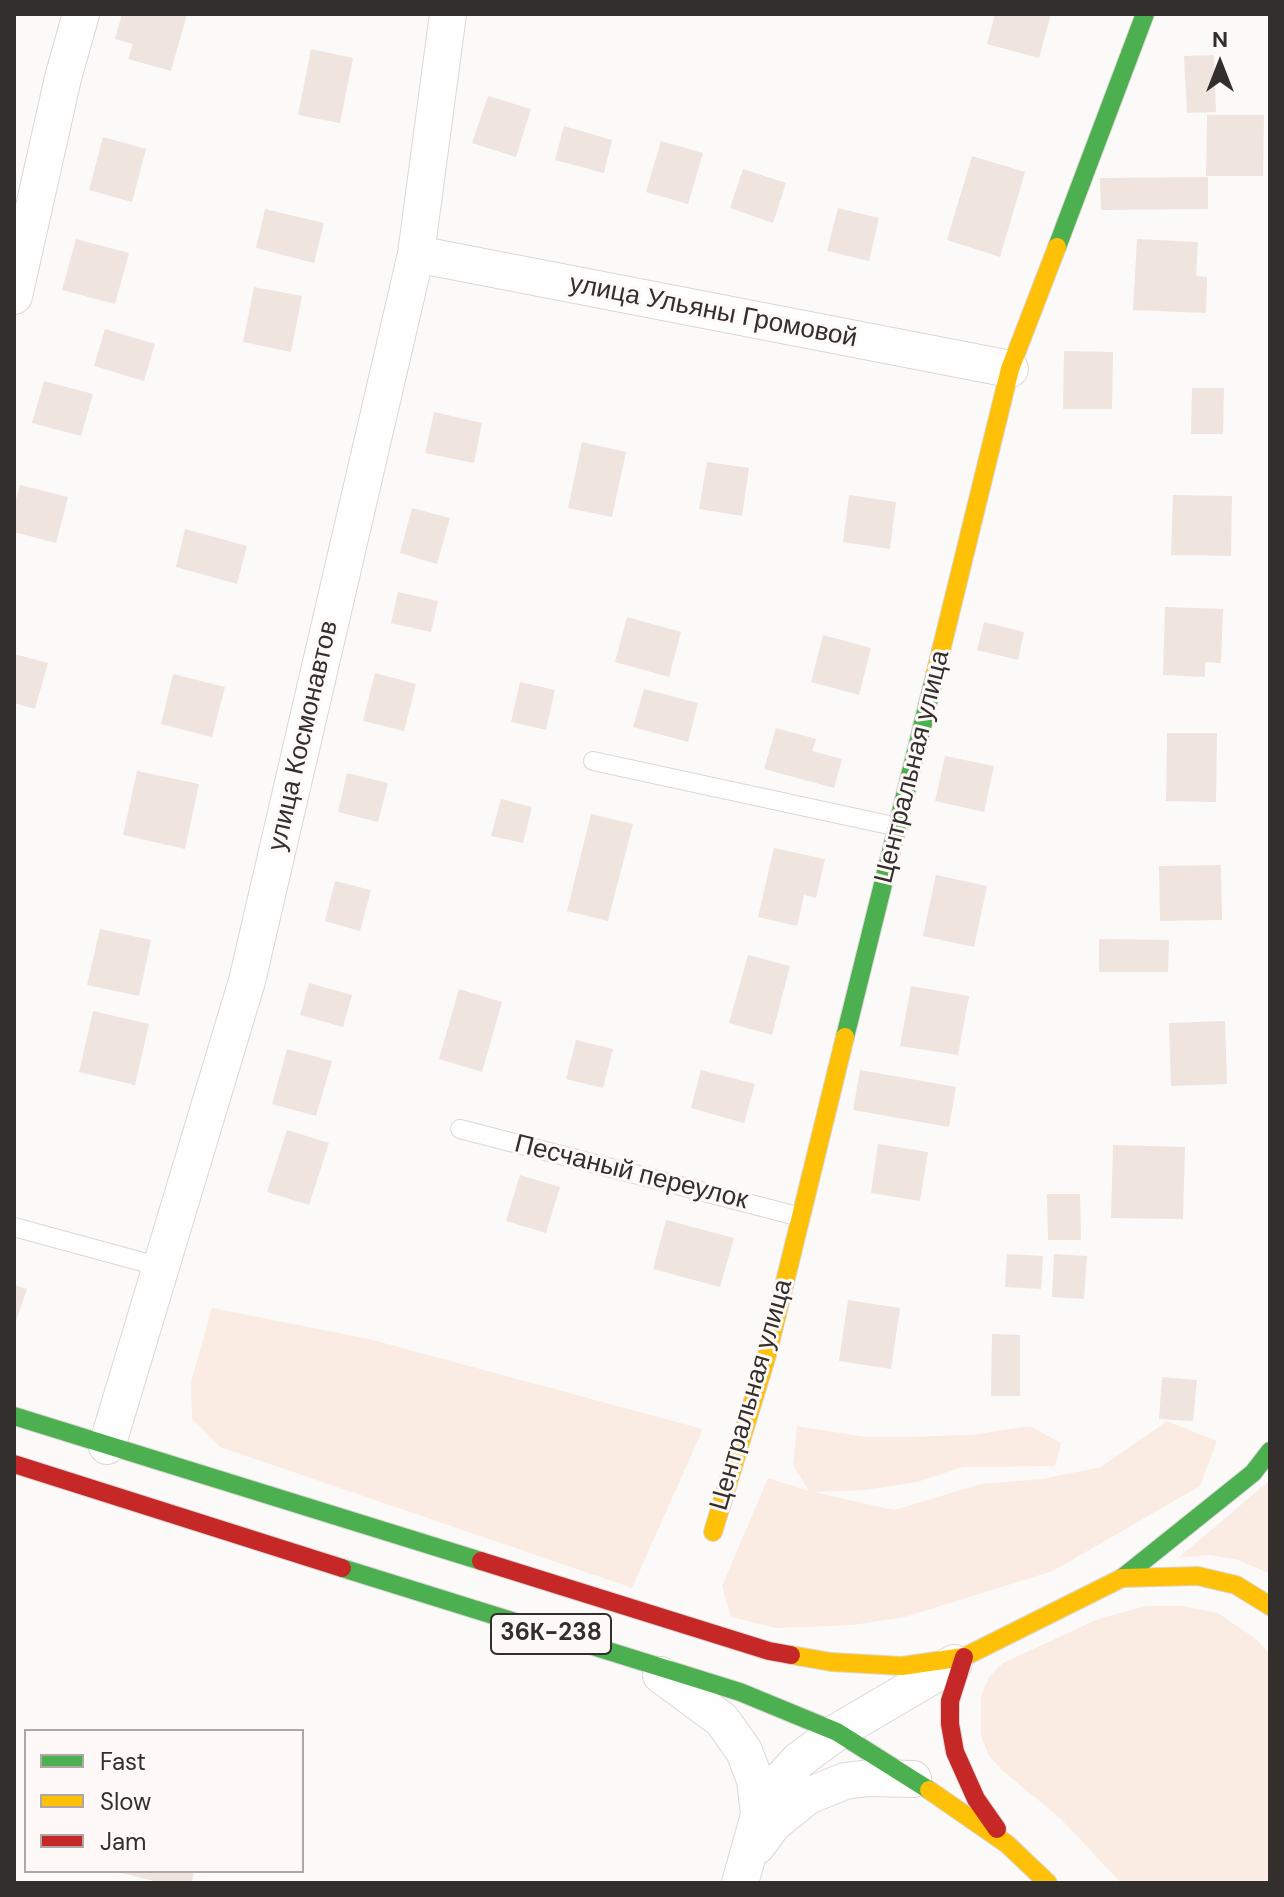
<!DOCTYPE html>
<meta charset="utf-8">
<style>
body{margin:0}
#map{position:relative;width:1284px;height:1897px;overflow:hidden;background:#fcfaf8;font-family:"DM Sans",sans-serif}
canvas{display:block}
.frame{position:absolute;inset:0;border:16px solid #332f2d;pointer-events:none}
.legend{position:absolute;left:24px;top:1729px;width:280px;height:144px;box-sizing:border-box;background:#fef9f6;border:2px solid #ada8a6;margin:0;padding:10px 14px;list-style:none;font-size:24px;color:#332f2d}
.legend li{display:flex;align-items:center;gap:16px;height:40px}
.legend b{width:40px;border:2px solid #ada8a6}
.north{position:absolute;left:1180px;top:24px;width:80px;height:80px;-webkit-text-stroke:6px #fef9f6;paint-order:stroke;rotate:0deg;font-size:22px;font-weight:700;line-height:32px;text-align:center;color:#332f2d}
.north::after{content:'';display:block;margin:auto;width:28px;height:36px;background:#332f2d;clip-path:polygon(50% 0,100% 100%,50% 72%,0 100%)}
</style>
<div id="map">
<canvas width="1284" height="1897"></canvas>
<div class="frame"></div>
<ul class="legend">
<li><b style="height:10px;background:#4caf50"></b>Fast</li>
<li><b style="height:10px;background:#ffc107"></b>Slow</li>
<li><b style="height:10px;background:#c62828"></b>Jam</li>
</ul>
<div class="north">N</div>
</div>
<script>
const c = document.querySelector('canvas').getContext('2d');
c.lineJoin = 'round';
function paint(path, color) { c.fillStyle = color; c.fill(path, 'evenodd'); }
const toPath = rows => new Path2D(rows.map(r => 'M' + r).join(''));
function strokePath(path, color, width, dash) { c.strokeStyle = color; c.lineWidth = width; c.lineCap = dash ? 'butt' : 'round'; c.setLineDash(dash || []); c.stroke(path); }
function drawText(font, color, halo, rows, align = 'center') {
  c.font = font + ' "DM Sans",sans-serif'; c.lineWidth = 6; c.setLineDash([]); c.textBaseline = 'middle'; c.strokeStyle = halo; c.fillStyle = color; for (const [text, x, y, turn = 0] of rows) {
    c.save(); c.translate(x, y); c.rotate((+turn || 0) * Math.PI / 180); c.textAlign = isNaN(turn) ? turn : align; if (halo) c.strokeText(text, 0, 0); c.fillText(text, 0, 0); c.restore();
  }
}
const green = toPath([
 [212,1308,369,1339,703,1429,632,1588,220,1447,192,1419,191,1382],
 [1167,1421,1217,1441,1200,1486,1053,1571,905,1617,854,1625,776,1628,731,1617,722,1586,768,1478,809,1491,793,1466,797,1426,866,1437,903,1437,971,1435,1030,1426,1061,1443,1055,1466,963,1467,917,1482,865,1490,814,1492,894,1510,981,1484,1042,1479,1101,1467],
 [1270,1480,1270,1574,1238,1560,1211,1555,1178,1558],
 [1146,1606,1182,1606,1218,1613,1256,1639,1270,1654,1270,1883,1121,1883,1061,1819,1003,1771,989,1756,981,1736,981,1695,989,1677,1003,1663,1098,1619]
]);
const building = toPath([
 [122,14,187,14,171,71,128,59,133,44,115,39],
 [995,14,1051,14,1039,58,987,44],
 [311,49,353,58,340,123,298,115],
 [1214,55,1216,112,1187,113,1184,56],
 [488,96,531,109,516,157,472,143],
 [1207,115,1264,115,1263,176,1206,176],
 [564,126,612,140,604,173,555,160],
 [103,137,146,149,132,202,89,190],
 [661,141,703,153,688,204,646,192],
 [972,156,1025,172,1000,257,947,240],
 [743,169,786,183,773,223,730,208],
 [1208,177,1208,209,1101,210,1100,178],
 [838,208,879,218,869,261,827,251],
 [265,209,324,223,314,263,256,248],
 [76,239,129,253,115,304,62,290],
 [1137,239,1198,242,1196,276,1207,277,1206,313,1133,310],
 [254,287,302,296,291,352,243,342],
 [105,329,155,344,144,381,94,366],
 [1064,351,1113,352,1112,409,1063,409],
 [44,381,93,394,81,436,32,423],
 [1192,388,1224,388,1223,434,1191,434],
 [434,412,482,423,474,463,425,453],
 [582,442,626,452,612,517,568,508],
 [707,462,749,468,742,516,699,509],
 [20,485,68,497,56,543,14,532,14,506],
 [849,495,896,502,890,549,843,542],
 [1173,495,1232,496,1231,556,1171,555],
 [412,508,450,518,437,564,400,553],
 [185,529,247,546,237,584,176,567],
 [398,592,438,601,431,632,391,623],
 [1165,607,1223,609,1221,663,1205,662,1205,677,1163,675],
 [627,617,681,632,669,677,615,662],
 [984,622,1024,632,1018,660,977,650],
 [823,635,871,648,859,695,811,682],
 [14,654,48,663,35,709,14,703],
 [375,673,416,684,404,731,363,721],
 [173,674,225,687,212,737,161,724],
 [520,682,555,690,546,730,511,722],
 [644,689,698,703,688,742,633,727],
 [776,728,816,739,812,751,842,759,834,788,764,769],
 [1167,733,1217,733,1216,802,1166,801],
 [945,756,994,766,984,812,935,801],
 [137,771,199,784,185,849,123,835],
 [347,773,388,783,378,822,338,812],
 [501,799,532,807,523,843,491,836],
 [591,814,633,824,608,921,567,911],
 [774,848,825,859,816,898,804,895,797,926,758,917],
 [1221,865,1222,920,1160,921,1159,866],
 [936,875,987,886,974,947,923,936],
 [335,881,371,890,360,931,325,921],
 [100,929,151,940,139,996,87,985],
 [1099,939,1169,940,1168,972,1099,972],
 [748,955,790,966,772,1035,729,1023],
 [309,983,352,995,343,1027,300,1015],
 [911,986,969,996,958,1055,900,1046],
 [459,989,502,1002,482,1072,439,1059],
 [93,1011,149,1024,135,1085,79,1072],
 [1225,1021,1227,1084,1171,1086,1169,1023],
 [576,1040,613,1049,603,1088,566,1079],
 [287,1049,332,1061,316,1116,272,1104],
 [701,1070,755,1084,744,1123,691,1108],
 [860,1070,956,1087,949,1127,853,1110],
 [287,1130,329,1143,309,1205,267,1192],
 [878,1144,928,1152,920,1201,871,1193],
 [1113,1145,1185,1147,1183,1219,1111,1218],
 [520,1175,560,1187,546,1233,506,1221],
 [1047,1194,1080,1194,1081,1240,1048,1240],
 [666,1220,734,1238,720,1287,653,1269],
 [1007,1254,1043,1256,1041,1289,1005,1287],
 [1054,1254,1087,1256,1084,1299,1052,1297],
 [14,1285,27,1289,15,1324,14,1324],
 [848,1300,900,1308,891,1369,839,1361],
 [992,1334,1020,1335,1020,1396,991,1396],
 [1162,1377,1197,1380,1193,1421,1159,1419],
 [114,1871,194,1871,192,1883,162,1883]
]);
const lane = toPath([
 [593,761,898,827],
 [460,1129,801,1217],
 [14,1227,161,1267]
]);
const street = toPath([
 [416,254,1010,369],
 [14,296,63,78,81,14],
 [107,1446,247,981,416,254,448,14],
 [661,1675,722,1720,744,1751,755,1780,759,1815],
 [757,1846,773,1824,808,1796,845,1781,869,1778,913,1779],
 [740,1883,759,1815,775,1786,799,1760,837,1732,954,1663]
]);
const fast = toPath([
 [1057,247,1145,14],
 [845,1037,935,675],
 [14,1416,481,1561],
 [342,1568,740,1692,837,1732,929,1790],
 [1122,1578,1253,1473,1270,1451]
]);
const slow = toPath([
 [935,675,1010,369,1057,247],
 [713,1532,767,1355,845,1037],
 [791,1655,831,1662,902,1666,964,1657,1122,1578,1198,1576,1236,1585,1270,1606],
 [929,1790,1007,1844,1048,1883]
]);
const jam = toPath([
 [14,1464,342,1568],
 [481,1561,769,1651,791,1655],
 [964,1657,950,1701,950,1724,955,1752,976,1799,997,1829]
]);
const shields = [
 [551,1634,120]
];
const shieldNames = [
 ["36К-238",551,1634]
];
const streetNames = [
 ["улица Ульяны Громовой",713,312,11],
 ["улица Космонавтов",304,736,-77],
 ["Центральная улица",913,767,-76],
 ["Песчаный переулок",631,1173,14],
 ["Центральная улица",752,1395,-74]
];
paint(green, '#fbece3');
paint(building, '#efe4de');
strokePath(lane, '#dbd7d5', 20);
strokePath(street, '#dbd7d5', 38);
strokePath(fast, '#dbd7d5', 20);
strokePath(slow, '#dbd7d5', 20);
strokePath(jam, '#dbd7d5', 20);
strokePath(lane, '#fffefe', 18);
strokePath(street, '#fffefe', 36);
strokePath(fast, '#4caf50', 18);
strokePath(slow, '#ffc107', 18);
strokePath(jam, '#c62828', 18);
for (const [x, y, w] of shields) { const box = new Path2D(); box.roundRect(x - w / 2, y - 20, w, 40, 6); c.fillStyle = '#fef9f6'; c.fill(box); strokePath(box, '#332f2d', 2); }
drawText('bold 24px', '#332f2d', null, shieldNames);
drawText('26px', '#332f2d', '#fef9f6', streetNames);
</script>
